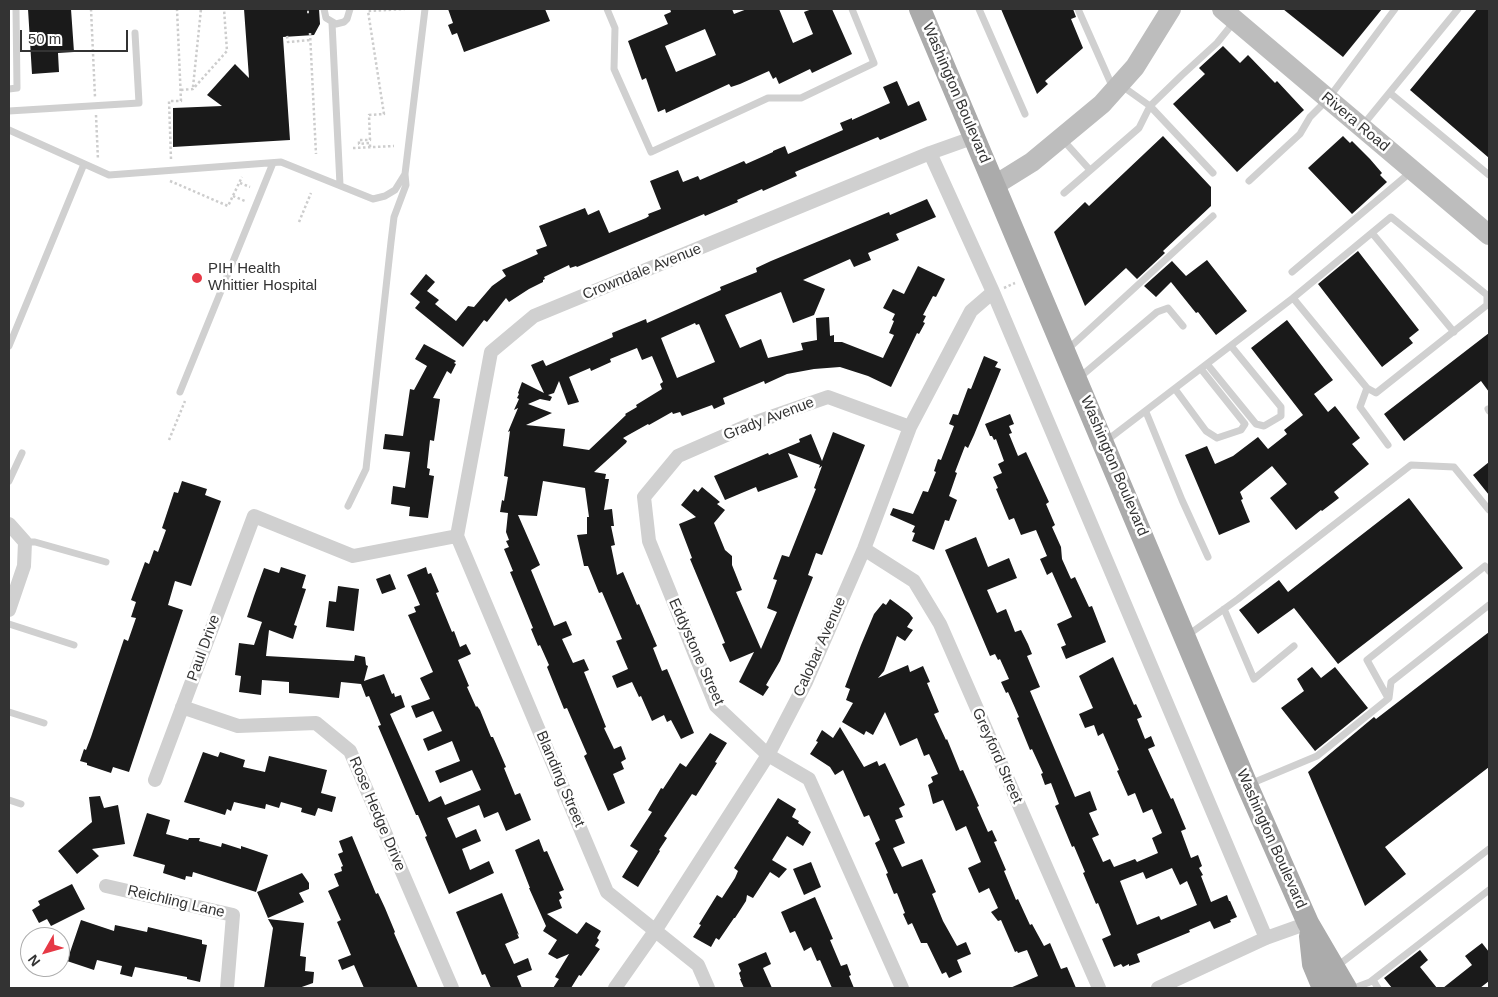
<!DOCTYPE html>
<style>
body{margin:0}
#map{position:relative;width:1498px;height:997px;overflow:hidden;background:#fff;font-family:Arial,sans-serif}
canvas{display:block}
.frame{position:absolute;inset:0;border:10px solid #333;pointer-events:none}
.north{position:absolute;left:20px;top:927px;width:50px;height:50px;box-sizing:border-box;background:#fff;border:1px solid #adadad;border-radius:50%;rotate:232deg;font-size:14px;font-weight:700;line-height:20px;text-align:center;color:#333}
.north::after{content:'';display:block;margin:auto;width:18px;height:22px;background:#e63946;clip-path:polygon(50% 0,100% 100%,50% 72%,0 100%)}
.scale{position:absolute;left:20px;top:30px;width:108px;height:22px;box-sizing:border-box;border:2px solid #333;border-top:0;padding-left:6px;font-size:15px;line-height:18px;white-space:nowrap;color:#333;-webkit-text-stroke:4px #fff;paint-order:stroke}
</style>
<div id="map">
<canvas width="1498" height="997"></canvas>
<div class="frame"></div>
<div class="north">N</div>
<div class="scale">50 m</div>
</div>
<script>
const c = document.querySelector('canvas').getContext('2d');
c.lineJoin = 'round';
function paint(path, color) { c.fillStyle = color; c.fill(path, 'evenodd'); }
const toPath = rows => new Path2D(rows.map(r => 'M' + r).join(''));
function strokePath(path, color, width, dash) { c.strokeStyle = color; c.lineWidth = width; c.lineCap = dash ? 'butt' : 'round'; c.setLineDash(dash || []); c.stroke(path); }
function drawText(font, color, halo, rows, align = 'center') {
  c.font = font + ' Arial,sans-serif'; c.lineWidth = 5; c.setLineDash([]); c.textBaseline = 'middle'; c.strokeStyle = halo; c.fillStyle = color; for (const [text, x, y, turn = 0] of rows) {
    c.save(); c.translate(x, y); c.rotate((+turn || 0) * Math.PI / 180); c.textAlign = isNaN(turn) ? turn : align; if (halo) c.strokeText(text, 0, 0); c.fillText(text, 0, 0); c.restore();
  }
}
const building = toPath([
 [28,9,71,9,74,52,58,53,59,72,32,74],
 [244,9,319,9,320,24,314,35,283,37,290,140,173,147,173,108,222,106,207,95,235,64,249,78],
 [448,9,545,9,550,21,464,52,457,33,452,35,448,25,453,23],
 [670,9,732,9,734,14,747,9,779,9,793,43,813,34,804,12,812,9,832,9,852,54,812,73,810,69,779,84,776,77,773,79,769,71,740,84,731,87,729,84,666,113,665,109,658,112,646,78,642,80,628,41,668,24,664,15,671,12],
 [705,29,716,55,676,72,665,46],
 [1001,9,1073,9,1076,17,1071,19,1083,48,1045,81,1048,84,1037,94],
 [1283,9,1382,9,1343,57],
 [1477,9,1489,9,1489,158,1410,90],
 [1223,46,1240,63,1248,55,1275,83,1277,81,1304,110,1237,172,1173,104,1205,74,1199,68],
 [897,81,908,106,919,101,927,120,880,140,878,137,795,172,797,176,763,191,762,189,737,200,738,202,705,216,704,214,577,267,576,266,570,268,569,265,544,277,545,279,543,280,543,282,529,289,509,302,506,298,487,322,484,320,463,347,415,308,420,302,410,294,426,274,435,282,427,291,439,300,435,304,456,321,468,306,474,307,492,286,506,276,502,270,538,254,536,250,547,246,539,226,585,208,588,215,599,210,609,233,646,218,649,216,648,214,661,209,650,181,678,170,683,182,698,176,700,180,744,161,746,164,773,152,773,151,785,146,788,154,843,130,840,123,852,118,852,120,890,103,883,87],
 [1163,136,1211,187,1211,206,1163,251,1165,253,1137,279,1126,268,1085,306,1054,232,1085,202,1089,206],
 [1343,136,1350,143,1352,141,1370,159,1382,173,1380,175,1387,182,1352,214,1308,168],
 [927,199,936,217,896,234,899,240,868,253,871,260,854,267,850,259,803,280,825,289,814,315,793,323,781,292,725,315,740,348,761,339,768,358,803,350,801,343,817,340,816,318,829,317,830,336,834,335,834,342,842,342,883,358,894,335,889,333,894,321,892,320,895,314,883,308,893,289,904,294,918,266,945,279,936,297,933,296,923,315,926,316,923,322,925,323,919,334,917,333,891,387,868,376,840,367,814,369,787,374,765,384,764,381,723,398,725,404,714,409,712,405,682,416,680,412,673,414,672,412,649,425,648,424,623,438,627,441,626,443,594,472,606,474,605,479,609,479,604,510,612,509,614,526,611,526,615,545,611,546,617,575,623,572,637,605,639,604,657,646,653,648,662,671,667,669,694,733,681,739,671,720,667,722,664,715,652,721,641,696,639,697,632,682,617,688,612,676,628,669,616,641,622,639,602,592,599,593,588,566,584,566,577,535,587,534,587,517,589,517,585,488,543,481,537,516,518,515,540,565,531,570,554,626,566,621,572,635,562,639,573,663,584,659,589,670,584,672,606,727,604,728,614,749,621,746,626,759,621,762,624,769,613,774,625,803,608,811,584,756,587,754,567,708,564,709,547,667,549,665,540,645,538,646,531,629,533,628,510,572,513,571,504,549,509,547,506,541,509,540,506,532,508,513,500,512,502,500,504,501,508,477,504,476,510,431,508,432,518,408,514,410,519,399,517,398,519,394,518,393,522,382,544,393,531,365,543,360,546,366,613,337,612,333,646,319,647,323,721,290,720,287,757,272,756,268,771,261,889,212,890,215],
 [695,323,696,325,699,324,715,362,677,378,661,338],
 [637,348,642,360,652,356,663,382,660,384,662,389,636,405,637,407,625,414,626,415,589,450,563,446,565,429,526,425,552,413,528,404,540,399,550,401,552,397,548,395,554,393,559,381,568,405,579,402,569,377,590,368,591,371,611,362,610,359],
 [1358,251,1419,330,1409,338,1413,343,1382,367,1318,284],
 [1207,260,1247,311,1216,335,1198,312,1196,313,1171,282,1156,297,1144,286,1172,261,1186,276],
 [1287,320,1333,380,1314,394,1328,412,1335,406,1360,438,1352,444,1369,464,1334,492,1339,498,1322,511,1321,510,1296,530,1270,498,1287,484,1272,466,1240,492,1243,499,1241,500,1250,522,1219,535,1185,455,1207,446,1215,464,1233,456,1258,437,1268,449,1287,434,1284,430,1303,415,1251,348],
 [1489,333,1489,392,1481,381,1404,441,1384,414],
 [424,344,456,361,454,363,456,364,451,374,447,371,433,398,440,399,434,441,430,440,427,468,430,469,429,475,434,476,428,518,409,516,410,507,391,504,393,486,405,488,410,452,383,449,385,434,403,436,410,389,414,390,427,366,415,359],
 [984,356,998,362,995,367,1001,369,974,435,968,448,965,446,955,472,957,473,949,496,957,500,949,521,945,520,934,550,912,541,915,533,912,532,915,526,890,515,893,508,913,514,923,491,928,492,936,472,934,471,938,459,941,460,954,426,949,424,953,414,958,415,968,388,971,389],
 [1010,414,1014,424,1009,426,1012,433,1009,434,1018,456,1026,452,1049,502,1046,504,1055,525,1052,527,1061,547,1062,559,1071,579,1075,577,1089,607,1092,606,1106,642,1066,659,1061,647,1066,645,1057,624,1072,617,1052,572,1047,575,1040,559,1047,556,1036,530,1021,535,1014,518,1009,520,996,489,998,488,993,477,1002,473,998,464,1004,461,996,439,994,440,992,436,990,436,985,424],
 [833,432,865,445,822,555,816,553,808,575,813,577,780,661,766,685,769,687,763,696,739,682,754,652,730,662,722,644,725,643,723,638,690,559,692,558,679,524,696,517,681,505,694,489,698,492,702,487,720,502,717,504,725,510,714,523,725,550,732,556,732,565,742,590,736,592,761,649,777,612,767,608,777,580,773,579,782,555,789,557,816,489,814,488,822,466,819,468,820,465,788,453,798,477,758,492,756,487,725,500,714,476,768,453,769,455,800,442,799,439,811,434,822,461],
 [1489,462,1489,495,1473,475],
 [182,481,207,489,205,495,221,501,191,586,175,581,168,605,183,610,129,772,113,767,111,773,87,765,87,763,80,761,84,749,86,750,91,737,124,639,128,641,136,618,131,617,136,602,131,600,145,562,149,564,154,550,158,552,166,530,162,528,174,492,178,493],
 [1409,498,1463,568,1338,664,1294,608,1258,634,1239,610,1279,580,1288,592],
 [976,537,988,567,1009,558,1017,578,987,590,997,613,1006,609,1015,632,1021,630,1028,644,1032,654,1027,656,1040,687,1030,691,1075,797,1090,791,1097,810,1089,813,1099,835,1092,838,1103,862,1110,859,1114,867,1135,859,1137,862,1158,853,1152,838,1162,833,1152,809,1143,813,1135,793,1128,796,1117,771,1119,770,1103,733,1098,736,1094,725,1085,728,1079,714,1093,708,1079,676,1113,657,1134,705,1136,704,1142,717,1137,719,1145,739,1151,736,1155,746,1148,749,1165,786,1171,799,1173,798,1186,829,1181,831,1191,858,1198,855,1202,866,1199,868,1203,875,1201,876,1211,902,1227,895,1229,901,1230,901,1237,917,1230,920,1231,922,1214,929,1210,921,1189,930,1190,932,1137,954,1140,962,1129,966,1129,964,1123,967,1121,964,1114,967,1102,939,1111,935,1098,903,1096,904,1083,873,1085,872,1074,846,1072,847,1055,806,1059,804,1051,783,1045,785,1041,774,1043,773,1032,749,1030,750,1017,718,1019,717,1008,692,1006,693,1001,682,1009,679,1000,659,998,660,995,654,990,656,945,550],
 [1172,868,1180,885,1187,881,1197,905,1161,920,1159,916,1137,925,1120,881,1143,872,1146,879],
 [281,567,306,575,302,588,306,589,294,625,297,626,293,639,269,630,266,656,354,661,355,655,365,657,366,665,368,666,364,681,384,674,392,694,394,693,395,697,401,695,405,707,390,714,429,802,441,796,445,805,481,790,472,770,440,783,435,771,460,761,452,741,428,751,423,739,442,731,433,711,416,718,411,706,430,699,420,678,433,672,408,615,416,612,414,607,420,605,407,575,426,567,428,574,431,573,439,592,436,593,452,632,454,631,460,647,466,644,471,654,458,660,469,686,467,687,476,707,477,706,480,710,491,737,493,737,506,767,504,768,515,795,520,793,531,820,506,831,498,812,484,818,479,805,447,818,456,838,476,829,481,841,462,849,470,870,489,861,494,873,449,894,425,837,427,836,418,815,416,815,378,726,381,725,369,696,366,697,361,684,341,682,339,698,289,693,289,682,262,680,261,695,239,692,241,676,235,675,239,643,254,645,262,622,247,617,254,596,264,568,279,573],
 [390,574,396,589,382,594,376,579],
 [338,586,359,589,354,631,326,627,329,601,336,602],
 [890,599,909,613,913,618,907,627,913,630,905,641,897,636,884,671,878,678,908,665,910,672,923,666,930,682,927,683,939,712,934,714,946,740,947,739,960,771,963,770,979,806,977,807,988,832,992,830,997,841,994,842,1006,870,1004,871,1016,900,1018,899,1030,925,1032,924,1044,946,1050,943,1061,969,1067,967,1076,988,1010,988,1038,976,1027,950,1018,953,1017,951,1015,952,1001,920,998,921,991,912,998,908,989,888,979,893,975,884,968,868,981,862,966,826,956,831,943,800,933,804,928,785,933,782,931,777,938,774,929,754,924,756,917,738,900,746,885,712,873,735,866,731,864,735,842,722,853,703,846,700,850,689,845,687,861,645,874,614,883,603,886,605],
 [1489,632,1489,767,1385,847,1406,874,1365,906,1308,772,1374,717,1376,719],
 [1312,667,1321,678,1335,667,1368,708,1315,751,1281,708,1304,691,1297,679],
 [840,727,864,767,877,761,879,766,885,763,905,805,899,808,903,817,895,820,905,843,893,848,902,867,922,859,936,892,932,894,943,921,957,946,966,942,971,954,957,960,962,972,949,978,946,972,942,974,927,943,921,943,912,923,908,925,903,914,905,913,897,893,894,894,886,874,888,873,875,843,880,840,869,815,864,817,843,770,835,775,830,767,810,754,818,742,816,741,822,730,833,738],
 [710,733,727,743,715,762,717,763,696,796,692,794,664,836,667,838,659,850,660,851,638,887,622,877,638,851,630,846,652,812,648,810,661,788,663,789,680,763,686,767],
 [203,752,218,757,220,752,245,760,243,767,265,772,269,756,327,770,321,793,336,797,332,812,318,808,315,816,301,812,302,808,281,802,279,808,266,804,265,809,234,802,231,811,227,809,225,815,184,802],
 [100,796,104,808,118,805,125,844,92,849,99,856,77,874,58,851,92,822,89,797],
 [778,798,796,809,792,817,799,821,798,823,811,832,803,846,787,836,772,860,787,869,779,878,770,872,753,898,747,895,746,901,735,918,734,918,719,940,716,938,711,947,693,937,701,925,699,924,717,895,722,898,735,878,738,871,734,868],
 [147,813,170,820,166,834,188,840,189,838,200,838,199,841,221,847,222,843,241,849,241,846,268,855,256,892,193,872,192,877,186,876,185,880,163,873,165,865,133,856],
 [352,836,376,894,378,893,385,908,395,932,394,933,418,988,364,988,354,965,342,970,338,960,351,955,337,922,341,920,328,891,339,886,334,874,342,871,341,867,343,866,338,854,343,852,339,841],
 [539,839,544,852,547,851,564,890,559,892,562,898,559,900,562,908,547,914,577,934,586,922,601,931,597,938,599,940,595,946,600,949,581,976,579,975,571,988,553,988,559,979,555,977,569,954,557,959,548,954,557,940,543,931,546,926,529,888,530,888,515,850],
 [811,862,821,887,804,895,793,869],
 [302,873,309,883,309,889,299,893,304,902,268,918,257,892],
 [72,884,85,909,51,926,47,919,39,923,32,910,40,905,38,901],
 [502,893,519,935,517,933,519,938,505,944,514,964,528,958,532,970,517,976,522,988,491,988,485,974,482,975,456,912],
 [815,897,833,939,830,940,841,966,847,964,851,975,849,976,854,988,832,988,820,960,817,961,811,947,804,951,795,931,790,933,781,912],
 [268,919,304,923,300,956,306,957,305,971,314,972,313,983,299,988,264,988,273,928],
 [81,920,114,931,115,925,147,932,148,927,202,940,202,944,207,945,200,982,187,979,187,977,135,967,132,977,120,974,122,966,97,960,94,970,67,961],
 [1482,943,1489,952,1489,981,1480,988,1443,988,1472,965,1465,956],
 [1420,950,1428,960,1420,967,1437,988,1392,988,1384,978],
 [766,952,771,964,763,968,772,988,744,988,740,979,741,979,739,973,741,971,738,964]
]);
const path = toPath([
 [91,9,95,97],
 [307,12,309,12],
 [310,33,316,154],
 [287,36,288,42,311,40],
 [193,87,201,9],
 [181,90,193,89,227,51,224,9],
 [96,115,98,160],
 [370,147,370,143,359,144,359,140,370,140,369,115,384,114,368,11,405,9],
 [353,148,394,146],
 [171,159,169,101,181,101,177,9],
 [170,181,228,206,242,177],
 [240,183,250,187],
 [233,196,245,201],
 [299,222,311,193],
 [1004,288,1015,283],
 [169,440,185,401]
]);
const lane = toPath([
 [324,9,326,18,336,24,344,22,347,19,350,9],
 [607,9,615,28,614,69,651,152,768,98,801,98,874,63,852,9],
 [979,9,1025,114],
 [1078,9,1113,88],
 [332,23,340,185],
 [9,89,17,88,16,9],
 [1390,93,1489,175],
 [9,111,139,103,135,33],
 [1363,125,1458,9],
 [9,130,109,175,281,162,373,199,385,196,395,190,405,174],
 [1063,140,1090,170],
 [1213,173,1150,106,1182,75,1217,43,1234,22],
 [1249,181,1300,134,1310,117,1328,99,1395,9],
 [1064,193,1139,128,1150,106,1122,86],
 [1372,233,1454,332],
 [1292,272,1412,171],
 [1293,298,1391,217,1487,295,1487,305,1376,393,1367,388],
 [9,346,84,164],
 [1068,349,1213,216],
 [1207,364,1256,424,1264,426,1281,416,1281,407,1231,346],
 [1080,377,1157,312,1168,308,1183,326],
 [1175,389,1206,431,1217,438,1241,430,1245,424,1201,369],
 [180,392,273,163],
 [1488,409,1489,411],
 [1146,412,1182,500,1208,557],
 [1106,441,1293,298,1367,388,1360,407,1388,445],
 [9,481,22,453],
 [348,506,366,469,391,242,394,217,406,185,405,174,425,9],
 [25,542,35,542,106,562],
 [1224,609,1254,679,1294,646],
 [9,624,74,645],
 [1188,635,1238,599,1411,465,1454,467,1489,510],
 [1388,698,1367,660,1485,566,1489,571],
 [9,712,44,723],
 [1250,784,1317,756,1389,698,1391,682,1489,605],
 [9,800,21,804],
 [1336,967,1489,849],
 [1373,980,1378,988],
 [1354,988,1370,982,1489,890]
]);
const street = toPath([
 [930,153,993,292,1266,938],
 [9,524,25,542,24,566,9,610],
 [457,536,491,352,534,316,930,153,975,137],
 [457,536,607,892,698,965,708,988],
 [864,549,914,581,940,624,1099,988],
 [182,707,238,726,316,723,350,751,452,988],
 [155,780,254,516,353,556,457,536],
 [106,886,233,915,227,988],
 [615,988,655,931,768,755,806,682,864,549,910,427,971,311,993,292],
 [902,988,809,779,768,755,716,706,649,541,644,497,678,456,756,422,828,397,910,427],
 [1158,988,1266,938,1308,923]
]);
const secondary = toPath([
 [1222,9,1489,235],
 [995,185,1032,162,1102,104,1135,67,1171,9]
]);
const primary = toPath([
 [920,9,1247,785,1308,923,1346,988],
 [1310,936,1313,964,1323,988]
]);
const markers = [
 [197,278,6,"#e63946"]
];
const streetNames = [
 ["Washington Boulevard",956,93,67],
 ["Rivera Road",1355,122,40],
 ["Crowndale Avenue",642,272,-22],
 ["Grady Avenue",769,419,-21],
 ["Washington Boulevard",1114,466,67],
 ["Calobar Avenue",820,647,-66],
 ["Paul Drive",204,648,-70],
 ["Eddystone Street",696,652,66],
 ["Greyford Street",997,756,66],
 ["Blanding Street",560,779,67],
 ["Rose Hedge Drive",377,814,67],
 ["Washington Boulevard",1271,839,66],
 ["Reichling Lane",176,902,13]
];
const poiNames = [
 ["PIH Health",208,269],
 ["Whittier Hospital",208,286]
];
paint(building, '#1a1a1a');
strokePath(path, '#cdcdcd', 2.5, [2.5, 2.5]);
strokePath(lane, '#d0d0d0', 7);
strokePath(street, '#d0d0d0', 14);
strokePath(secondary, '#bdbdbd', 20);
strokePath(primary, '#ababab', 22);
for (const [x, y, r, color] of markers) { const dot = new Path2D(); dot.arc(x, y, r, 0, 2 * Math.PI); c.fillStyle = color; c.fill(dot); strokePath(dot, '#fff', 2); }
drawText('15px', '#333', '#fff', streetNames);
drawText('15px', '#333', '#fff', poiNames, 'left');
</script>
